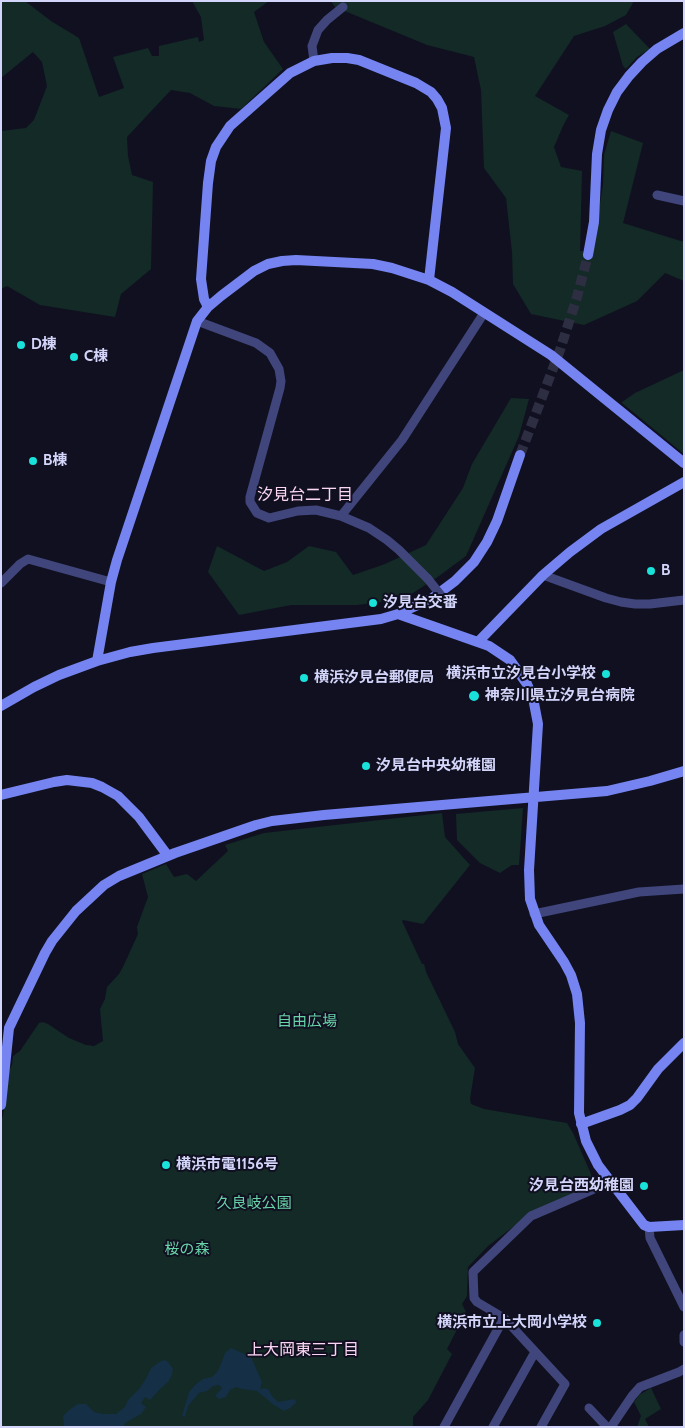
<!DOCTYPE html>
<meta charset="utf-8">
<style>
body{margin:0}
#map{position:relative;width:685px;height:1428px;overflow:hidden;background:#101021;font-family:Cabin,sans-serif}
canvas{display:block}
.frame{position:absolute;inset:0;border:2px solid #d4d5fa;pointer-events:none}
</style>
<div id="map">
<canvas width="685" height="1428"></canvas>
<div class="frame"></div>
</div>
<script>
const c = document.querySelector('canvas').getContext('2d');
c.lineJoin = 'round';
function paint(path, color) { c.fillStyle = color; c.fill(path, 'evenodd'); }
const toPath = rows => new Path2D(rows.map(r => 'M' + r).join(''));
function strokePath(path, color, width, dash) { c.strokeStyle = color; c.lineWidth = width; c.lineCap = dash ? 'butt' : 'round'; c.setLineDash(dash || []); c.stroke(path); }
function drawText(font, color, halo, rows, align = 'center') {
  c.font = font + ' Cabin,"Noto Sans JP",sans-serif'; c.lineWidth = 4; c.setLineDash([]); c.textBaseline = 'middle'; c.strokeStyle = halo; c.fillStyle = color; for (const [text, x, y, turn = 0] of rows) {
    c.save(); c.translate(x, y); c.rotate((+turn || 0) * Math.PI / 180); c.textAlign = isNaN(turn) ? turn : align; if (halo) c.strokeText(text, 0, 0); c.fillText(text, 0, 0); c.restore();
  }
}
const green = toPath([
 [1,1,25,1,51,21,79,38,99,97,124,88,113,57,148,48,152,56,159,56,159,46,198,37,199,42,204,40,201,17,192,1,269,1,254,12,264,42,283,69,241,109,214,106,190,93,171,90,127,137,128,156,132,175,153,182,151,269,121,294,115,317,40,305,7,286,1,289,1,131,26,128,34,120,47,86,42,62,33,52,1,78],
 [331,1,634,1,626,15,605,26,574,36,535,96,569,115,563,126,554,147,561,167,582,171,580,251,592,252,603,185,604,155,611,131,643,143,623,223,684,242,684,281,665,273,637,301,584,325,531,314,513,284,512,252,506,198,484,168,481,90,474,57,427,45,335,7],
 [626,24,650,49,637,57,626,69,623,66,613,32],
 [684,370,684,454,622,403,622,402,635,393],
 [511,398,529,399,519,436,466,556,439,576,404,599,357,605,291,605,239,615,208,572,217,546,264,571,287,562,309,546,336,552,353,575,385,564,426,545,463,488,472,464],
 [523,808,519,865,512,865,500,873,480,863,457,840,456,814],
 [442,813,445,837,470,865,423,924,403,920,402,921,422,964,424,964,426,972,455,1032,458,1044,475,1068,470,1099,471,1104,484,1109,567,1123,573,1133,595,1183,542,1208,517,1224,488,1246,468,1267,467,1296,462,1304,466,1312,447,1349,452,1354,428,1400,413,1417,413,1427,1,1427,1,1120,3,1116,9,1070,12,1065,13,1056,20,1051,39,1023,43,1022,48,1024,69,1038,86,1045,94,1046,103,1041,100,1009,105,999,107,987,119,974,123,967,138,934,137,927,148,897,142,874,166,864,174,877,187,874,196,881,228,851,225,845,264,833],
 [651,1388,661,1409,645,1419,649,1427,637,1427,641,1416,634,1402,639,1395]
]);
const water = toPath([
 [231,1348,251,1357,262,1382,260,1389,265,1388,269,1390,272,1396,278,1402,294,1399,297,1402,290,1408,284,1411,274,1405,257,1391,242,1389,236,1387,230,1390,226,1397,219,1399,215,1396,222,1388,219,1385,213,1386,207,1391,199,1393,188,1406,185,1417,182,1416,189,1392,196,1384,203,1379,212,1377,218,1371,221,1364,225,1353],
 [165,1360,168,1362,173,1369,172,1375,168,1382,160,1389,150,1400,145,1397,141,1403,146,1407,141,1414,125,1423,124,1427,64,1427,63,1416,69,1410,78,1404,86,1404,94,1412,103,1414,116,1414,125,1407,128,1400,140,1388,147,1377,151,1368,161,1361]
]);
const secondaryTunnel = toPath([
 [520,455,560,350,577,297,588,255]
]);
const street = toPath([
 [314,61,312,46,318,30,327,20,343,7],
 [657,195,684,201],
 [197,321,256,343,270,353,279,369,281,381,280,388,250,497,250,502,257,513,269,518,298,511,316,510,341,516,369,528,387,540,399,550,428,579],
 [341,516,402,440,484,313],
 [543,575,606,598,621,602,635,604,650,604,684,600],
 [1,583,20,564,28,559,111,582],
 [534,914,639,892,684,889],
 [649,1227,650,1238,684,1307],
 [684,1335,684,1342],
 [589,1408,607,1427],
 [444,1427,504,1318],
 [493,1427,535,1352],
 [541,1427,565,1384,504,1318,477,1302,474,1298,473,1272,531,1216,610,1182],
 [611,1427,632,1396,640,1387,679,1372,684,1369]
]);
const secondary = toPath([
 [588,255,594,222,597,154,601,130,608,110,617,92,629,76,642,62,657,49,684,33],
 [208,307,204,299,201,279,208,183,211,161,216,147,230,126,290,73,314,61,332,58,347,58,359,60,416,83,431,92,437,99,442,108,446,128,429,280],
 [398,614,489,646,510,660,527,684,533,698,538,724,529,870,530,899,539,925,564,962,571,975,577,994,580,1023,579,1113,586,1141,598,1165,644,1225,649,1227,684,1225],
 [478,642,543,575,570,552,601,529,684,482],
 [97,661,111,582,117,560,197,321,208,307,221,296,254,271,268,264,282,261,296,260,373,264,392,268,429,280,452,292,551,355,684,463],
 [1,706,34,687,59,675,97,661,130,652,153,648,381,619,398,614,431,599,455,581,474,562,487,542,497,521,520,455],
 [1,795,54,782,67,780,92,783,102,787,118,796,139,817,168,856],
 [1,1105,9,1028,45,953,52,941,76,911,104,885,119,876,175,853,256,825,272,821,324,815,607,791,650,781,684,771],
 [581,1124,620,1110,630,1105,637,1098,658,1069,684,1043]
]);
const streetBridge = toPath([
 [428,579,447,603]
]);
const markers = [
 [21,345,5,"#18e2d9"],
 [74,357,5,"#18e2d9"],
 [33,461,5,"#18e2d9"],
 [651,571,5,"#18e2d9"],
 [373,603,5,"#18e2d9"],
 [606,674,5,"#18e2d9"],
 [304,678,5,"#18e2d9"],
 [474,696,6,"#18e2d9"],
 [366,766,5,"#18e2d9"],
 [166,1165,5,"#18e2d9"],
 [644,1186,5,"#18e2d9"],
 [597,1323,5,"#18e2d9"]
];
const poiNames = [
 ["D棟",31,345],
 ["C棟",84,357],
 ["B棟",43,461],
 ["B",661,571],
 ["汐見台交番",383,603],
 ["横浜市立汐見台小学校",596,674,"right"],
 ["横浜汐見台郵便局",314,678],
 ["神奈川県立汐見台病院",485,696],
 ["汐見台中央幼稚園",376,766],
 ["横浜市電1156号",176,1165],
 ["汐見台西幼稚園",634,1186,"right"],
 ["横浜市立上大岡小学校",587,1323,"right"]
];
const parkNames = [
 ["自由広場",307,1022],
 ["久良岐公園",254,1204],
 ["桜の森",187,1250]
];
const neighbourhoodNames = [
 ["汐見台二丁目",305,495],
 ["上大岡東三丁目",303,1350]
];
paint(green, '#132a26');
paint(water, '#152f46');
strokePath(secondaryTunnel, '#2d2e42', 10, [10, 5]);
strokePath(street, '#40467b', 9);
strokePath(secondary, '#7584f0', 10);
strokePath(streetBridge, '#40467b', 9);
for (const [x, y, r, color] of markers) { const dot = new Path2D(); dot.arc(x, y, r, 0, 2 * Math.PI); c.fillStyle = color; c.fill(dot); strokePath(dot, '#101021', 2); }
drawText('bold 15px', '#d4d5fa', '#101021', poiNames, 'left');
drawText('15px', '#68d3a8', '#101021', parkNames);
drawText('16px', '#fbd6f3', '#101021', neighbourhoodNames);
</script>
